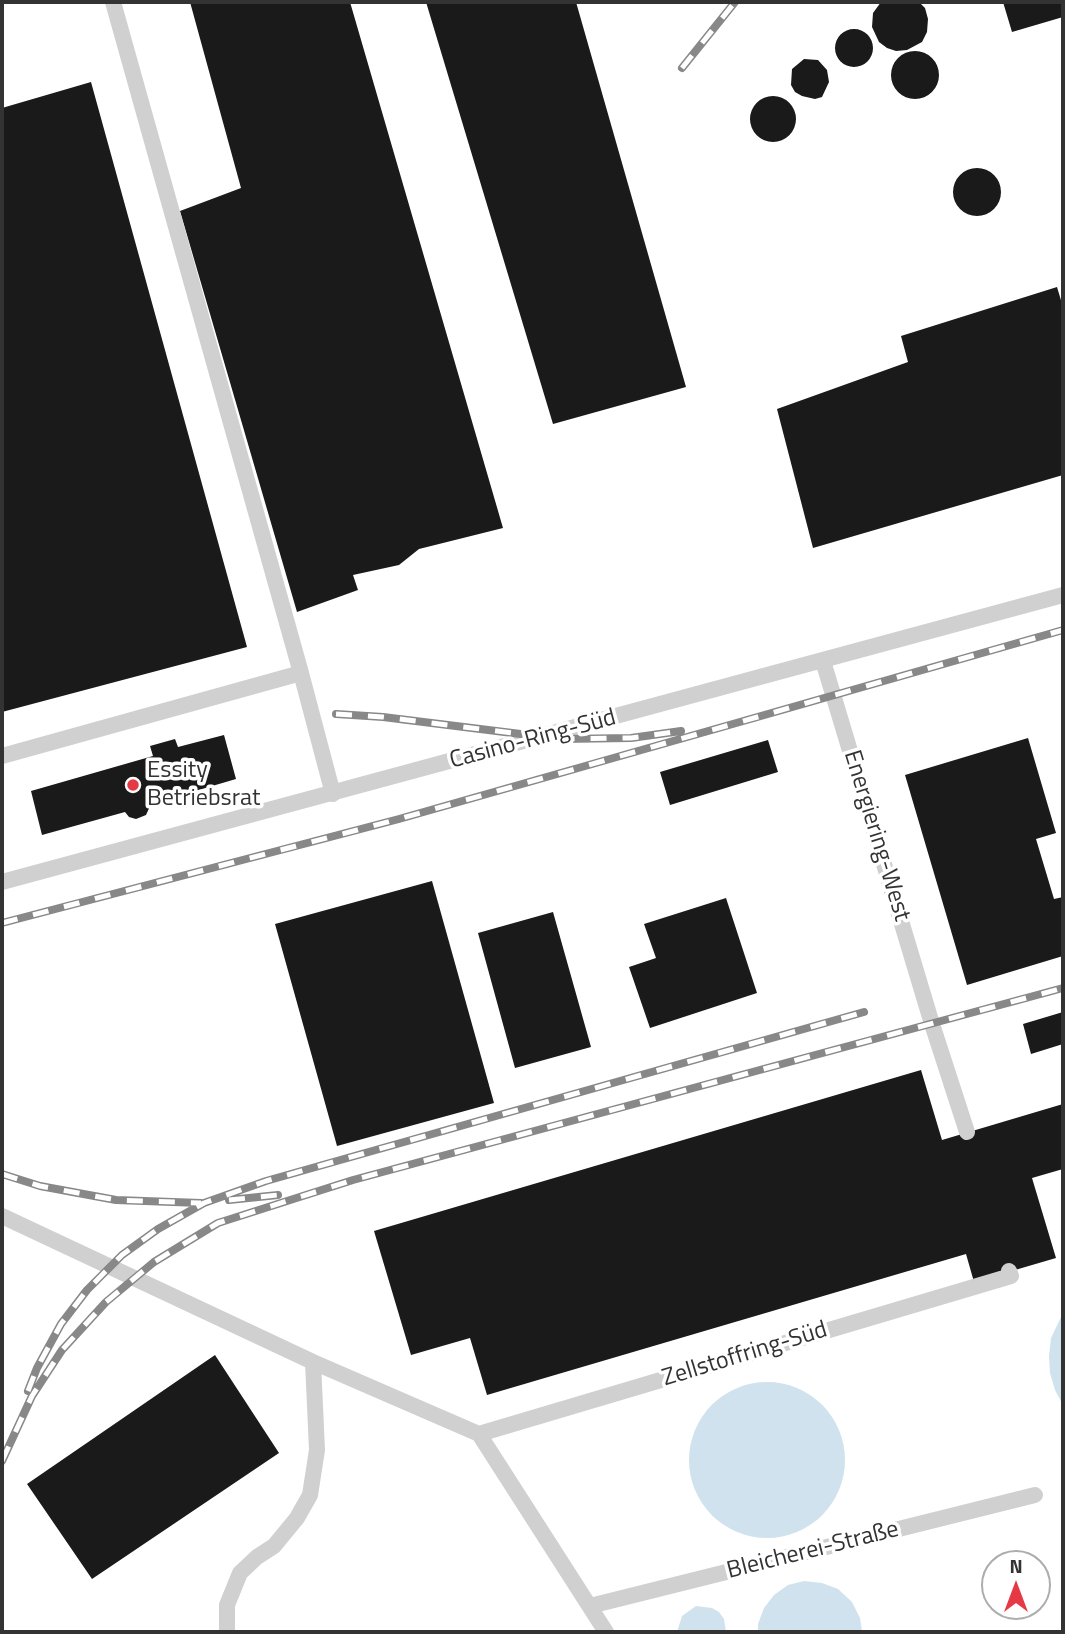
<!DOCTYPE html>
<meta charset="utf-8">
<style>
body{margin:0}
#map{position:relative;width:1065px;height:1634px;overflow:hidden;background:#fff;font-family:"Titillium Web",sans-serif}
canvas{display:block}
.frame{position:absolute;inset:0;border:4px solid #333;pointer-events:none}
.north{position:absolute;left:981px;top:1550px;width:70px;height:70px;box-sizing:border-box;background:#fff;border:2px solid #adadad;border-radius:50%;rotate:0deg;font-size:19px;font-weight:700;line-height:28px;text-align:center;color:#333}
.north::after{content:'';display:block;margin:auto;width:24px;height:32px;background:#e63946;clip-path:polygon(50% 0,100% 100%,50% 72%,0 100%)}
</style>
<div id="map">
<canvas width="1065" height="1634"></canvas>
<div class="frame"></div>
<div class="north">N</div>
</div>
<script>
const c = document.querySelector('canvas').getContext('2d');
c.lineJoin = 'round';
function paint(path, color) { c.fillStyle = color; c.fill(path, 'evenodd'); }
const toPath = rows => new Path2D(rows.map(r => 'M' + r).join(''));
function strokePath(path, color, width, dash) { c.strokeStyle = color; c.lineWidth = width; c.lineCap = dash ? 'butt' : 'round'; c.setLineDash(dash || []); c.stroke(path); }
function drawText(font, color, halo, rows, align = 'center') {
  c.font = font + ' "Titillium Web",sans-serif'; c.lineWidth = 7; c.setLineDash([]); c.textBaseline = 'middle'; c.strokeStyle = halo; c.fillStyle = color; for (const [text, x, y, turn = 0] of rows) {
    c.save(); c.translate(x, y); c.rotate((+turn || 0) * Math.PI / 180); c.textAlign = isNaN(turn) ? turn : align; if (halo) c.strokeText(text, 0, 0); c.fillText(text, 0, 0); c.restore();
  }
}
const water = toPath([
 [1063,1313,1063,1405,1055,1390,1050,1373,1049,1356,1051,1338],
 '689 1460a78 78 0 1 1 156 0a78 78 0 1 1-156 0Z',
 [804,1581,822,1583,838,1589,852,1602,860,1618,862,1632,758,1632,758,1624,764,1608,774,1595,788,1585],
 [696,1606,712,1608,719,1612,724,1619,726,1632,677,1632,682,1616]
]);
const building = toPath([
 [190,2,350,2,503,528,419,549,399,565,353,575,358,590,297,612,180,211,241,188],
 [426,2,576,2,686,387,553,424],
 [881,2,919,2,925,8,928,19,927,32,922,42,907,50,896,51,887,48,879,42,872,27,873,13],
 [1003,2,1063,2,1063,17,1012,32],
 '835 48a19 19 0 1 1 38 0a19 19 0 1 1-38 0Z',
 '891 75a24 24 0 1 1 48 0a24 24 0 1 1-48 0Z',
 [804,59,818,60,827,70,829,82,822,97,815,99,802,96,795,92,791,85,792,69],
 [91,82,247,647,2,712,2,108],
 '750 119a23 23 0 1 1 46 0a23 23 0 1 1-46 0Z',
 '953 192a24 24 0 1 1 48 0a24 24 0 1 1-48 0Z',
 [1057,287,1063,307,1063,475,813,548,777,409,908,362,901,336],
 [224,735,236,779,151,804,146,815,136,819,129,817,125,812,42,835,31,791,153,756,150,746,175,739,178,747],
 [1028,738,1056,833,1036,839,1054,899,1063,897,1063,956,967,985,905,775],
 [768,740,778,772,670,805,660,772],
 [432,881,494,1103,337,1146,275,924],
 [726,898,757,993,650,1028,629,967,656,958,644,924],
 [553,912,591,1047,515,1068,478,933],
 [1063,1012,1063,1044,1031,1054,1023,1024],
 [921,1070,942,1140,1063,1104,1063,1169,1032,1178,1056,1258,974,1282,966,1254,487,1395,470,1338,411,1355,374,1231],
 [215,1355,279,1453,92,1579,27,1484]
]);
const lane = toPath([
 [823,661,932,1024,967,1132],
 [301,673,333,794],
 [2,756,301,673,113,2],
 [2,882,1063,595],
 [2,1216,313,1362,479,1434],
 [479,1434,1011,1276,1009,1271],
 [479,1434,606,1632],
 [590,1606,1035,1495],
 [227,1632,227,1605,240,1573,257,1557,274,1546,297,1518,310,1495,317,1450,313,1362]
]);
const rail = toPath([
 [682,68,735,2],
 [336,714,383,717,561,739,631,738,681,731],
 [2,923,399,819,1063,630],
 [2,1174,40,1186,116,1200,201,1203],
 [229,1200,278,1195],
 [28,1391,37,1368,61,1324,87,1290,122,1255,158,1229,204,1203,266,1181,864,1012],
 [2,1461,32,1396,62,1350,106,1302,154,1262,218,1223,353,1180,1063,988]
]);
const markers = [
 [133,785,7,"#e63946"]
];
const streetNames = [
 ["Casino-Ring-Süd",533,740,-15],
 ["Energiering-West",876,836,73],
 ["Zellstoffring-Süd",745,1355,-17],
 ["Bleicherei-Straße",813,1551,-14]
];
const poiNames = [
 ["Essity",147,771],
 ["Betriebsrat",147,799]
];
paint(water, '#cfe2ee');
paint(building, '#1a1a1a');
strokePath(lane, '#d0d0d0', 16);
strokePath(rail, '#888', 8);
strokePath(rail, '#fff', 5, [16]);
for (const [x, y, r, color] of markers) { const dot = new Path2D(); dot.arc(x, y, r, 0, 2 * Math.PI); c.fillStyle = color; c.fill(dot); strokePath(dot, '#fff', 2.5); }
drawText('24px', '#333', '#fff', streetNames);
drawText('24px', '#333', '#fff', poiNames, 'left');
</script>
